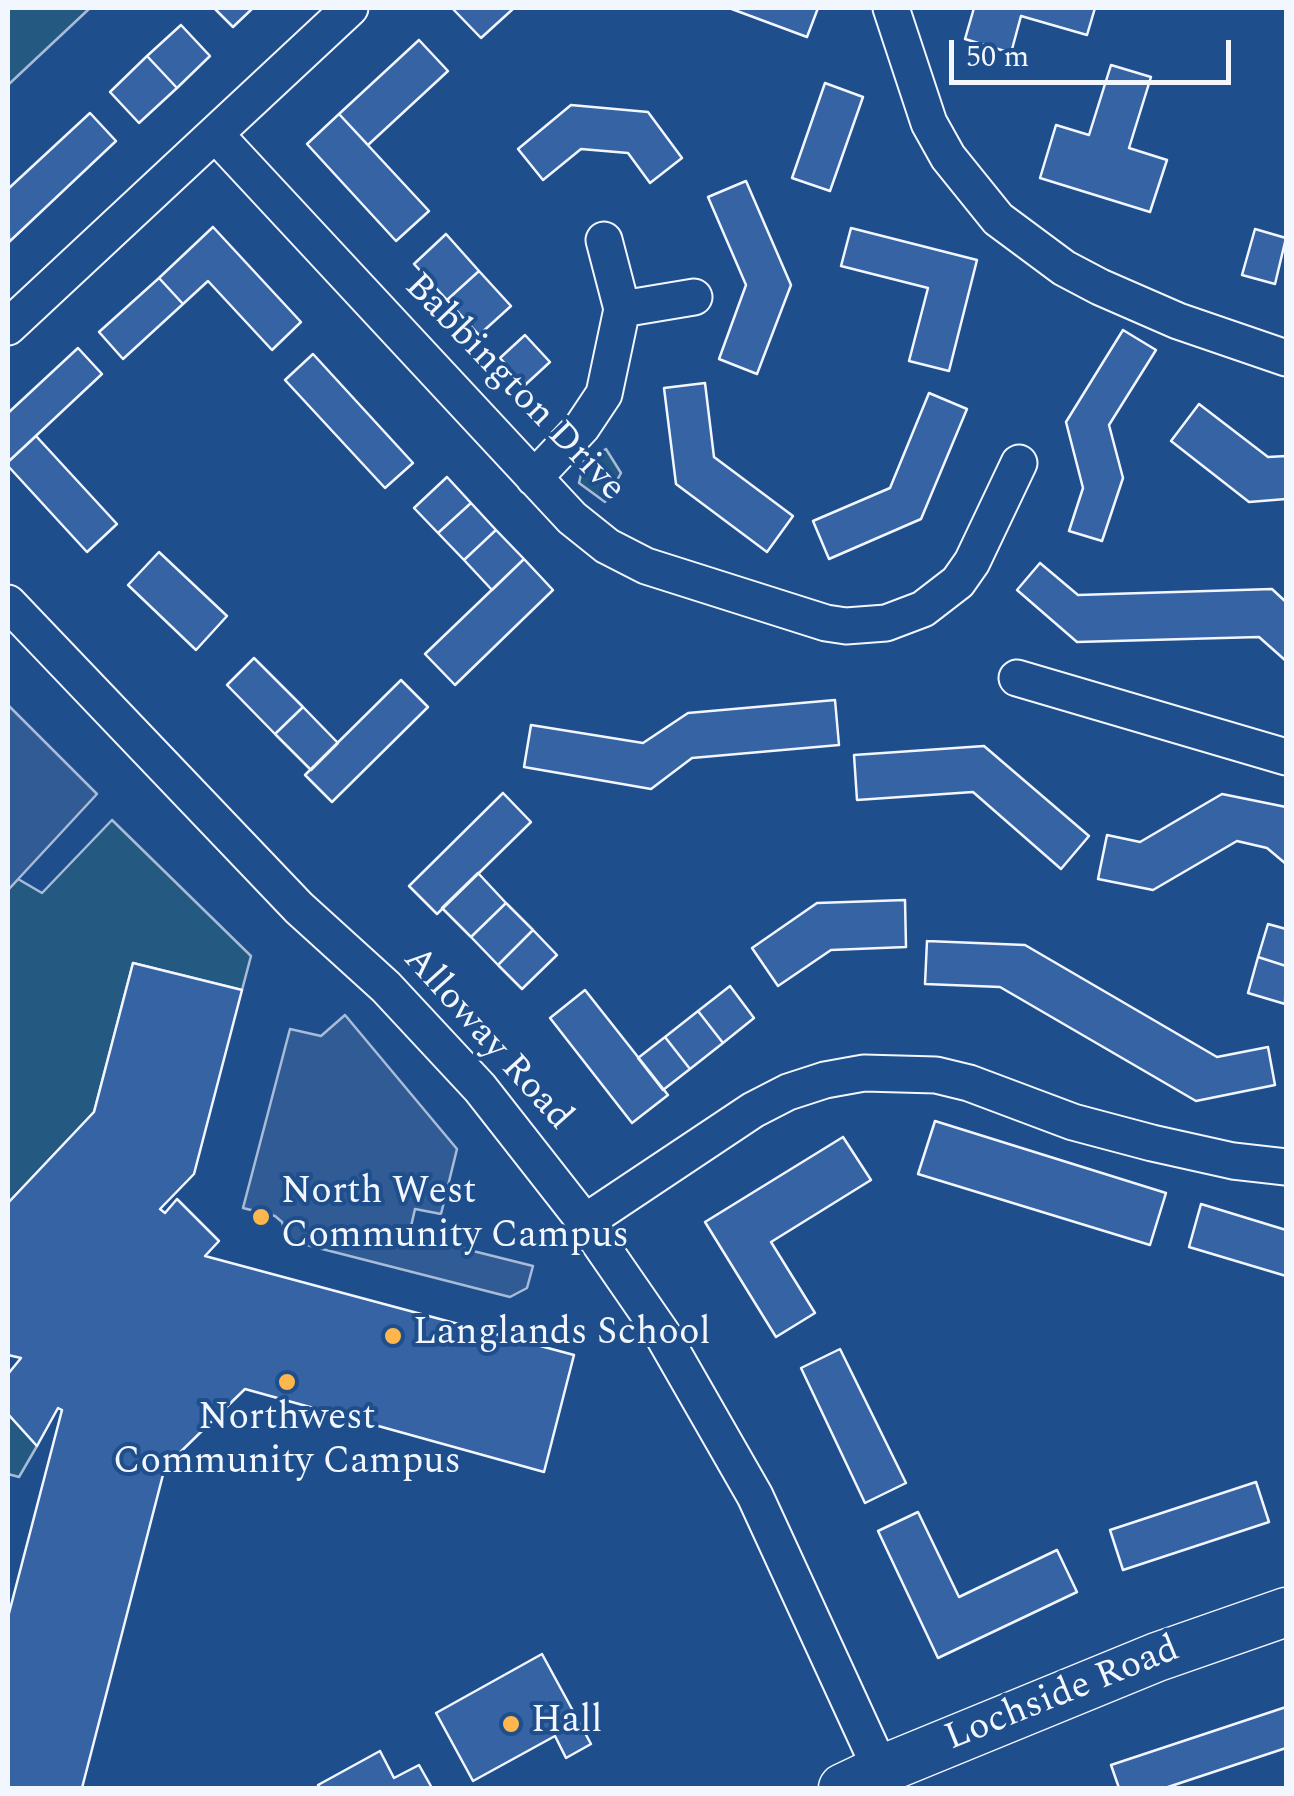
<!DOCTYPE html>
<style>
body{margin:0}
#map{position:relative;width:1294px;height:1796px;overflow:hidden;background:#1f4e8c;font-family:Spectral,serif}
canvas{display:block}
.frame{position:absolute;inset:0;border:10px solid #f2f6ff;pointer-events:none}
.scale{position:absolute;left:949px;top:40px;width:282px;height:45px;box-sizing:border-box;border:5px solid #f2f6ff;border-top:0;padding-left:12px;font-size:30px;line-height:35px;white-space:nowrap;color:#f2f6ff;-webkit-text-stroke:8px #1f4e8c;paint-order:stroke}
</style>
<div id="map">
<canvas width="1294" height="1796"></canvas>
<div class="frame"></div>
<div class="scale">50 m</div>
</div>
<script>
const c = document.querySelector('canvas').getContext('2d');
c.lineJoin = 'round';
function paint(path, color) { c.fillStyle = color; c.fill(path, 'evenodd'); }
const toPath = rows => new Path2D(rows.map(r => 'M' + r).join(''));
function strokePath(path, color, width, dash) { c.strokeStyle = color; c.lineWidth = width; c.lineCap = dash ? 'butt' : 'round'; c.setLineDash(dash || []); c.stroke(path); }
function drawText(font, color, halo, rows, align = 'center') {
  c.font = font + ' Spectral,serif'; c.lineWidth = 8; c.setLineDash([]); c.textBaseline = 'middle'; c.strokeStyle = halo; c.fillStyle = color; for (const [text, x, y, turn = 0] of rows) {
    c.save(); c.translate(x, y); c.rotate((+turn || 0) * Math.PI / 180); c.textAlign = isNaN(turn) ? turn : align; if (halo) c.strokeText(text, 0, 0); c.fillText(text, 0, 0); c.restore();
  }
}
const green = toPath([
 [8,8,90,8,8,85,8,8],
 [606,449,621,473,605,502,579,483,584,461,606,449],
 [112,820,251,956,242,990,133,963,94,1112,8,1203,8,890,18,879,42,893,112,820],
 [8,1414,37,1446,19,1477,8,1474,8,1414]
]);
const parking = toPath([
 [8,705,97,794,8,890,8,705],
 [345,1015,457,1149,441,1214,415,1209,409,1235,533,1266,527,1288,510,1297,287,1240,282,1222,275,1216,243,1208,290,1029,321,1036,345,1015]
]);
const building = toPath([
 [214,8,253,8,233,27,214,8],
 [452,8,514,8,481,38,452,8],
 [729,8,818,8,807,37,729,8],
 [974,8,1095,8,1087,35,1021,16,1011,53,965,39,974,8],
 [181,25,210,56,177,88,147,56,181,25],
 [419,40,448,71,368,145,339,114,419,40],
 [147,56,177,88,139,123,110,92,147,56],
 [1111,65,1151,77,1129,148,1167,160,1150,212,1040,178,1056,125,1089,135,1111,65],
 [825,83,863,97,830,191,792,178,825,83],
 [571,105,648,112,682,158,650,183,628,153,581,149,543,180,518,149,571,105],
 [90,113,116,141,9,242,8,189,90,113],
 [339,114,429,211,396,241,307,144,339,114],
 [746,181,791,285,757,374,719,359,746,285,708,197,746,181],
 [213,227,301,322,272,350,208,281,183,304,159,278,213,227],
 [851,228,977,260,949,371,909,361,928,288,841,266,851,228],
 [1255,229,1286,238,1275,284,1242,275,1255,229],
 [446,234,479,271,447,300,414,264,446,234],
 [479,271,511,306,479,335,447,300,479,271],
 [159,278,183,304,123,359,99,332,159,278],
 [1123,330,1156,350,1109,425,1123,478,1102,541,1069,531,1083,488,1066,422,1123,330],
 [525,335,550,362,525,385,500,358,525,335],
 [78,348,102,374,8,462,8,413,78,348],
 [313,354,413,463,385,488,285,380,313,354],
 [705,383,714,457,793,516,767,552,676,484,664,388,705,383],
 [929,393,967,409,921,519,829,559,813,521,890,488,929,393],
 [1199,404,1268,457,1286,456,1286,499,1249,502,1171,441,1199,404],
 [36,436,117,524,87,552,8,466,8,462,36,436],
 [447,477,471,503,438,533,414,508,447,477],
 [471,503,496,530,464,560,438,533,471,503],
 [496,530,524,559,492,590,464,560,496,530],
 [159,552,227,616,196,650,128,585,159,552],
 [524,559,553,590,455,685,425,654,524,559],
 [1040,563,1078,595,1272,589,1286,602,1286,661,1259,637,1077,642,1017,590,1040,563],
 [254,658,303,707,275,734,227,685,254,658],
 [401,680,428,707,332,802,305,775,401,680],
 [835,700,839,745,692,758,651,789,524,767,531,725,643,743,688,713,835,700],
 [303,707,338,743,311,770,275,734,303,707],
 [984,746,1089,836,1061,869,973,792,857,800,854,755,984,746],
 [503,793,531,822,437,914,409,886,503,793],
 [1222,794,1286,807,1286,864,1267,848,1237,841,1153,890,1098,879,1107,835,1140,842,1222,794],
 [478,873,506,903,471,937,442,908,478,873],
 [905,900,906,947,831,950,778,986,752,948,817,903,905,900],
 [506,903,533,930,498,965,471,937,506,903],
 [1268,924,1286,929,1286,966,1258,957,1268,924],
 [533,930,557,955,522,989,498,965,533,930],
 [927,941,1025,945,1217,1057,1268,1047,1275,1085,1196,1101,1000,987,925,984,927,941],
 [1258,957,1286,966,1285,1004,1248,993,1258,957],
 [133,963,242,990,194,1174,160,1209,165,1213,177,1199,219,1241,205,1256,574,1355,544,1472,245,1389,165,1467,82,1788,8,1788,8,1617,62,1410,58,1408,37,1446,8,1414,8,1374,21,1358,8,1355,8,1203,94,1112,133,963],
 [730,986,754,1018,723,1043,698,1011,730,986],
 [585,990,668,1095,632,1123,550,1018,585,990],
 [698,1011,723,1043,690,1069,665,1037,698,1011],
 [665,1037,690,1069,663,1090,638,1058,665,1037],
 [935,1121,1166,1193,1150,1245,918,1174,935,1121],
 [843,1137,871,1180,771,1242,815,1313,776,1337,705,1222,843,1137],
 [1201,1204,1286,1230,1286,1276,1189,1247,1201,1204],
 [840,1349,906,1483,865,1503,801,1368,840,1349],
 [1256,1482,1269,1522,1123,1570,1110,1530,1256,1482],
 [918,1512,959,1597,1057,1550,1077,1592,938,1658,878,1531,918,1512],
 [542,1654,591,1744,566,1758,555,1736,473,1781,436,1713,542,1654],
 [1286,1707,1286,1748,1165,1788,1119,1788,1111,1765,1286,1707],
 [380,1751,394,1778,419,1765,432,1788,320,1788,318,1785,380,1751]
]);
const street = toPath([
 [891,8,929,123,948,157,998,219,1064,268,1100,287,1178,321,1286,358],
 [215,134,572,518,607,546,646,566,826,623,846,626,886,623,923,609,958,582,972,562,1019,463],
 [604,240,622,309,694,297],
 [8,327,350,8],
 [534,478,582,427,604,394,622,309],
 [8,603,299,908,386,987,480,1088,585,1222,661,1332,755,1496,881,1770],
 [1017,678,1286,757],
 [585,1222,753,1110,788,1092,825,1080,864,1073,936,1075,969,1083,1073,1122,1152,1143,1233,1161,1286,1167]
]);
const secondary = toPath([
 [843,1788,881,1770,1157,1657,1286,1612]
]);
const markers = [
 [261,1217,10,"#ffb74d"],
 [393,1336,10,"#ffb74d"],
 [287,1382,10,"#ffb74d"],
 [511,1724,10,"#ffb74d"]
];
const streetNames = [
 ["Babbington Drive",513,389,46],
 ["Alloway Road",486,1040,48],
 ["Lochside Road",1063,1696,-22]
];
const poiNames = [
 ["North West",281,1195],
 ["Community Campus",281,1239],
 ["Langlands School",413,1336],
 ["Northwest",287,1421,"center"],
 ["Community Campus",287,1465,"center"],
 ["Hall",531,1724]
];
paint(green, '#245a82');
strokePath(green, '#a8bbd7', 2.5);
paint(parking, '#305b95');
strokePath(parking, '#a8bbd7', 2.5);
paint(building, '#3563a3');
strokePath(building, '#f2f6ff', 2.5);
strokePath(street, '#f2f6ff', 39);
strokePath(secondary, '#f2f6ff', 51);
strokePath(street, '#1f4e8c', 35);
strokePath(secondary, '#1f4e8c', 48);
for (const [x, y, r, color] of markers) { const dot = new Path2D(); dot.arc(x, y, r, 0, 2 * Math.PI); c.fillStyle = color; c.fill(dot); strokePath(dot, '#1f4e8c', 4); }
drawText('38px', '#f2f6ff', '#1f4e8c', streetNames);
drawText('38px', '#f2f6ff', '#1f4e8c', poiNames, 'left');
</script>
